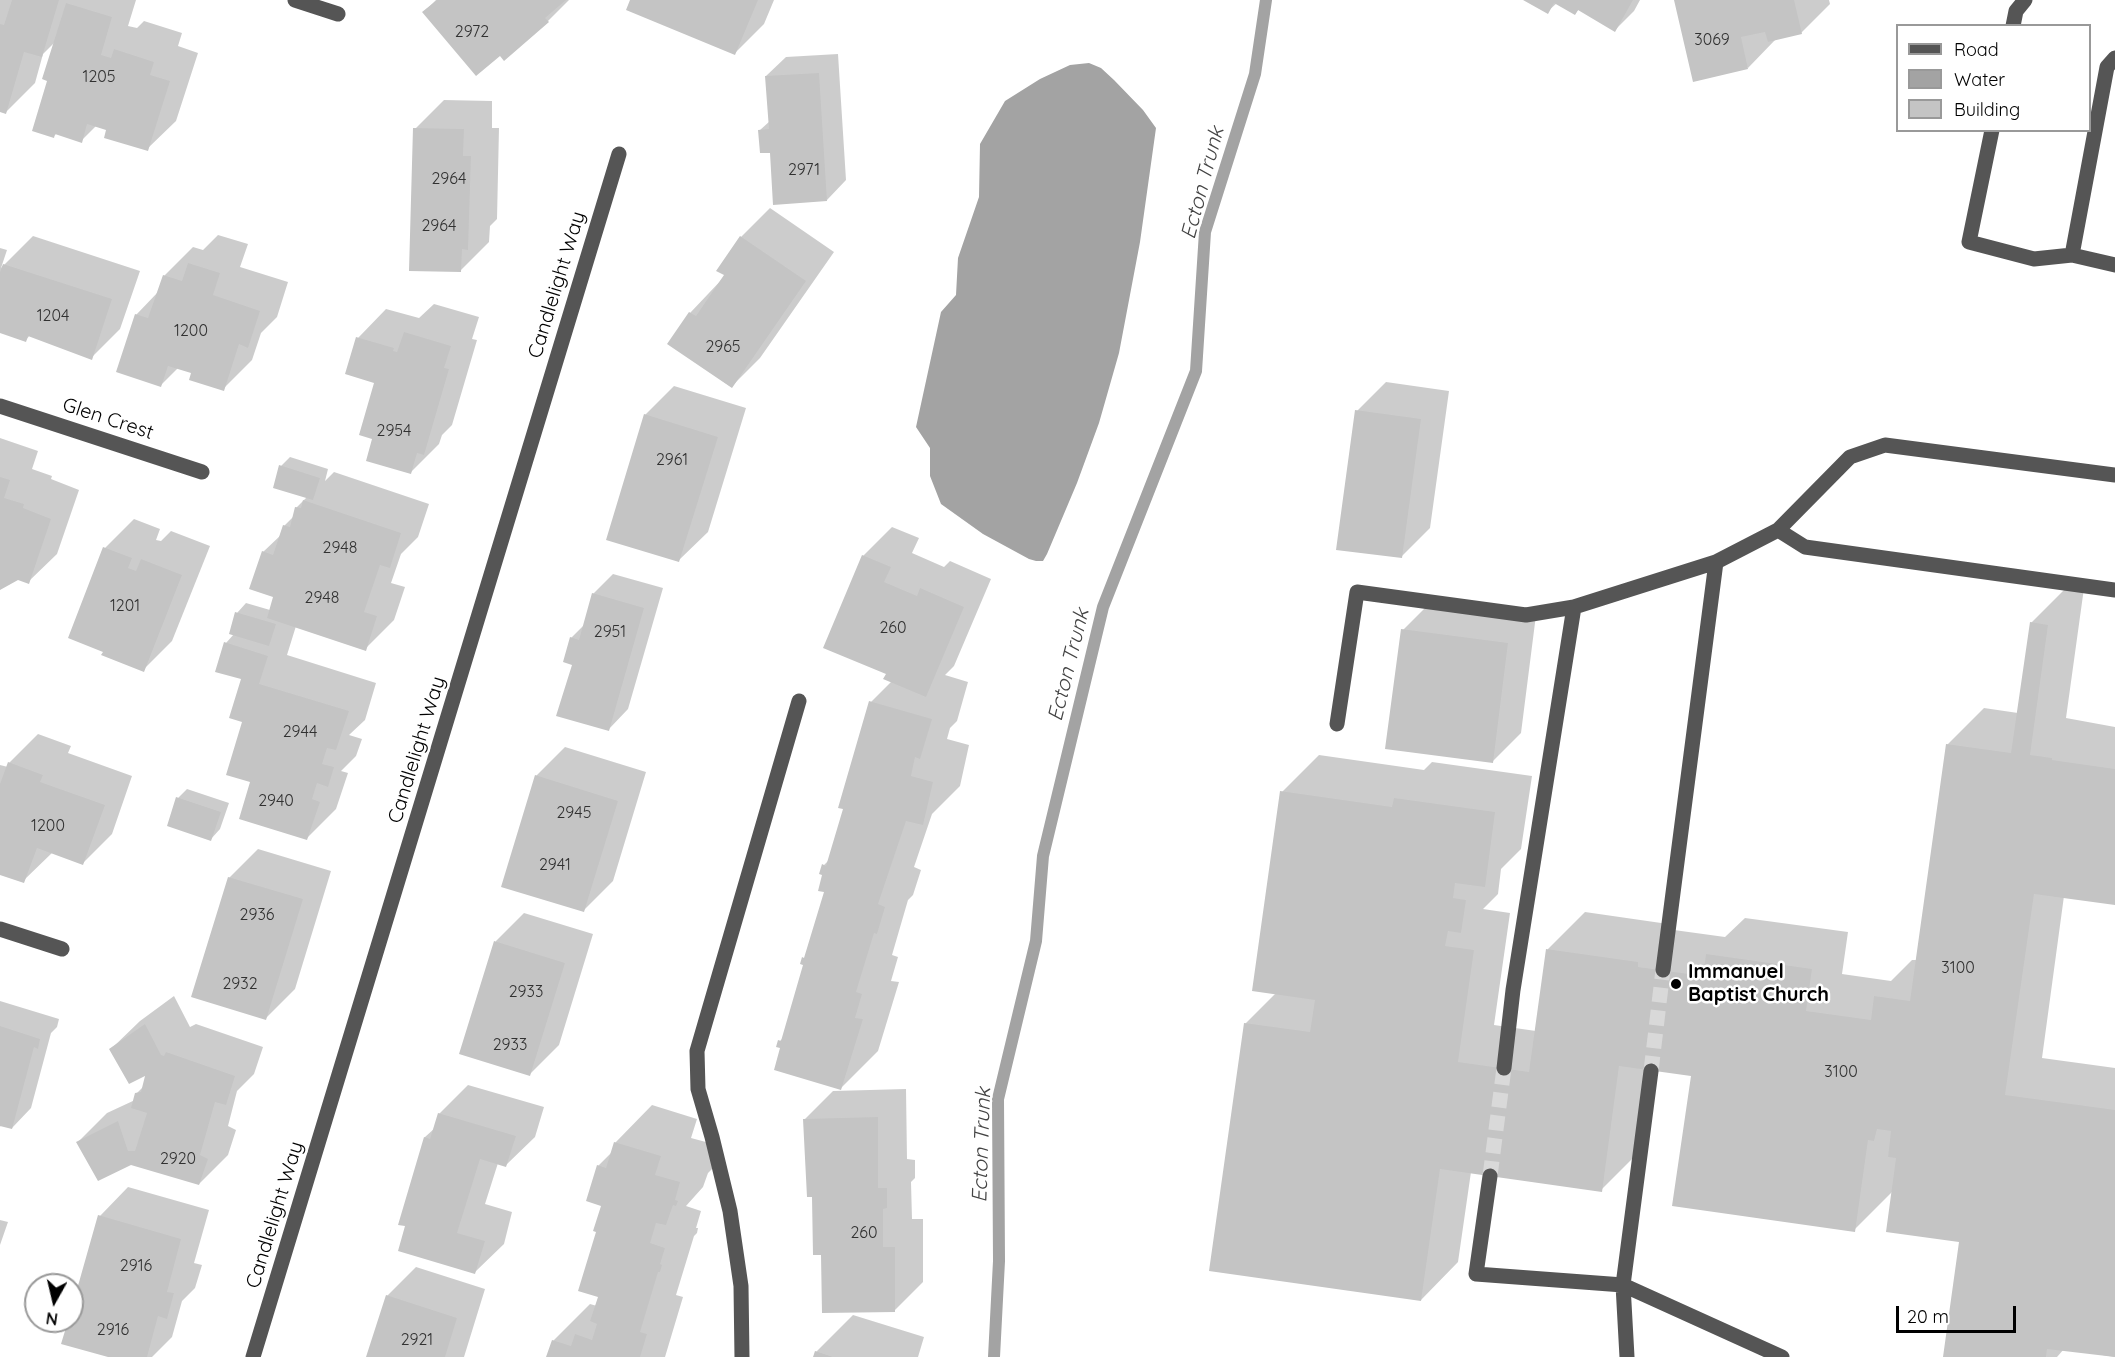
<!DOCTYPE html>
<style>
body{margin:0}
#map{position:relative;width:2115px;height:1357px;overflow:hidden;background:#fff;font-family:Quicksand,sans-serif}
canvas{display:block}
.legend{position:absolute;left:1896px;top:24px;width:195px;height:108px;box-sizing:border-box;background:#fff;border:2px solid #999;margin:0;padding:8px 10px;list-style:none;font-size:18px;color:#000}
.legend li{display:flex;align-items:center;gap:12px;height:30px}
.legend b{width:30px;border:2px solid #999}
.north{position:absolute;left:24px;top:1273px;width:60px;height:60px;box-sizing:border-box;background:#fff;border:2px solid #999;border-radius:50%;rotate:188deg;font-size:16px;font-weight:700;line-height:24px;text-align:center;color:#000}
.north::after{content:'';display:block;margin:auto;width:21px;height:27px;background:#000;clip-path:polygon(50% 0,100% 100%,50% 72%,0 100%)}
.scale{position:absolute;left:1896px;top:1306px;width:120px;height:27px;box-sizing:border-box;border:3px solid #000;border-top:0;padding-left:8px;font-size:18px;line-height:21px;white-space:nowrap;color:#000;-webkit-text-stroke:4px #fff;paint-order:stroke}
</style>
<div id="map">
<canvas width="2115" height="1357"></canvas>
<ul class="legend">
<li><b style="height:8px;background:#555"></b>Road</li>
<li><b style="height:16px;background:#a3a3a3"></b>Water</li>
<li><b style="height:16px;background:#c4c4c4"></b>Building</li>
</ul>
<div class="north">N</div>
<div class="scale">20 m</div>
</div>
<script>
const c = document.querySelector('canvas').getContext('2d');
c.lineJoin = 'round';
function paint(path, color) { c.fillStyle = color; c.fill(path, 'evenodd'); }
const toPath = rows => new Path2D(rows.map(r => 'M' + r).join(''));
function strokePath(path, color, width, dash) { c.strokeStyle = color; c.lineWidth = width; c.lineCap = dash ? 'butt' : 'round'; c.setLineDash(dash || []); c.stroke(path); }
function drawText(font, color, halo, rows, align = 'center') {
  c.font = font + ' Quicksand,sans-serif'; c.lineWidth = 5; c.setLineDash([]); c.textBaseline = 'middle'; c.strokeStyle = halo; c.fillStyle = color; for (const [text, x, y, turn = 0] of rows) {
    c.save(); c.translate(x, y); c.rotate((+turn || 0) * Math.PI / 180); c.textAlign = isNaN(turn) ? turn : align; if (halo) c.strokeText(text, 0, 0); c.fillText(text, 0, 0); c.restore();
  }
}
const water = toPath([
 [1089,63,1101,68,1114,80,1143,110,1156,128,1140,242,1119,353,1099,423,1077,483,1047,554,1043,561,1036,561,1029,559,983,534,941,504,930,476,930,448,916,427,941,312,956,295,958,258,979,197,980,144,1005,101,1040,79,1070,65]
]);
const shadow = toPath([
 [0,0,136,0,128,26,137,28,144,21,182,33,178,46,198,53,176,121,147,149,97,125,81,141,57,133,54,136,49,80,55,42,43,54,35,83,6,112,0,110],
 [436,0,569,0,548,21,500,54,424,12],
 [632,0,774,0,764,24,735,53],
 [1526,0,1640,0,1634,11,1615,30,1579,9,1575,14,1557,3,1547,12],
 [1676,0,1829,0,1830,4,1801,33,1776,39,1748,68],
 [838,54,846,180,827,200,771,151,760,130,770,121,766,76,786,57],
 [444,100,492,101,492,128,499,128,497,219,490,226,489,242,460,271,415,129],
 [770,208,834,252,760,358,731,387,669,343,690,313,726,275,718,270,741,237],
 [218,235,248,244,240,267,288,282,277,317,261,333,252,360,223,389,193,372,178,368,161,385,136,315,158,292,164,276,193,247,203,250],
 [33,236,140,271,120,329,91,358,30,335,26,340,0,332,0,248,7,250,1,268],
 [434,304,479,317,472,339,477,340,452,425,442,435,439,444,410,473,374,438,376,382,358,338,386,309,419,318],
 [1386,382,1449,391,1430,528,1401,557,1357,411],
 [674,386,746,408,708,532,679,560,645,415],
 [0,438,38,451,32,469,52,476,51,479,79,490,57,554,28,582,17,579,0,588],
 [290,457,328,469,325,481,334,472,429,504,418,537,401,554,391,583,405,587,394,620,365,649,296,626,287,655,376,683,365,720,349,735,362,739,356,756,341,771,348,773,336,809,307,838,252,781,244,721,243,678,226,643,234,634,237,613,246,603,270,610,275,596,263,552,282,534,284,526,294,516,296,508,307,497,281,466],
 [134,519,160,529,156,540,161,541,171,531,210,546,172,641,143,670,105,651,70,637,105,548],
 [892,527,919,538,912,553,944,567,950,561,991,579,954,666,945,675,968,682,957,721,950,728,947,739,969,745,960,786,932,814,914,867,921,870,913,895,908,900,892,955,898,957,891,981,899,982,878,1051,841,1088,782,1047,780,1041,784,1037,805,964,802,963,807,954,826,891,824,865,829,860,845,808,871,702,892,681,888,673,825,647,863,556],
 [613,574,663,588,628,709,609,729,574,664,571,638,585,624,593,594],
 [2068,586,2084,588,2066,718,2115,727,2115,904,2064,896,2042,1058,2115,1068,2115,1357,2064,1349,2057,1357,1950,1357,1961,1241,1893,1191,1854,1230,1692,1075,1650,1069,1638,1153,1601,1190,1471,1172,1458,1262,1421,1300,1245,1024,1276,993,1282,792,1319,755,1424,770,1432,762,1532,776,1521,849,1501,869,1498,894,1483,909,1510,913,1494,1025,1536,1031,1548,949,1585,912,1675,925,1674,930,1725,937,1745,918,1848,932,1842,974,1891,981,1912,960,1917,960,1947,745,1984,708,2018,713,2031,623],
 [1432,601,1536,615,1521,733,1492,762,1403,630],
 [38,734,71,746,68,753,132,776,112,834,83,863,53,852,23,881,0,873,0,765,8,767,9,763],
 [565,747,646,772,613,881,584,910,536,776],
 [187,789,229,803,220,829,211,839,178,798],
 [258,849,331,871,295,989,266,1018,229,878],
 [524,913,593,934,559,1045,530,1074,461,1053,496,941],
 [174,996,190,1027,196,1024,263,1047,254,1074,237,1091,228,1126,236,1130,228,1155,199,1184,78,1142,107,1113,135,1100,136,1094,144,1086,147,1073,111,1049,140,1021],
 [0,1001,59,1019,57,1027,51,1033,31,1108,12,1128,1,1125,0,1127],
 [468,1085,544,1107,535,1137,506,1165,498,1163,485,1204,512,1212,504,1244,475,1272,407,1225,400,1224,425,1137,435,1128,439,1114],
 [906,1089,907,1159,915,1160,915,1178,911,1182,912,1219,923,1219,923,1282,894,1311,823,1253,804,1120,833,1091],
 [652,1105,697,1119,691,1138,717,1145,711,1163,714,1164,713,1168,708,1173,703,1187,686,1206,701,1211,696,1228,698,1228,697,1233,694,1236,676,1295,683,1297,665,1357,547,1357,553,1341,590,1304,597,1306,600,1296,598,1231,603,1205,598,1166,613,1151,615,1143],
 [128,1187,209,1210,194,1263,202,1265,195,1288,182,1301,172,1337,152,1357,113,1357,70,1321,72,1321,72,1312,100,1216],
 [0,1220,8,1222,0,1245],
 [416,1267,485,1289,464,1357,368,1357,387,1296],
 [853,1315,924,1337,918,1357,815,1357,816,1352]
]);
const stream = toPath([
 [994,1357,999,1261,998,1099,1036,941,1043,856,1103,607,1196,371,1205,232,1255,74,1266,0]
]);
const building = toPath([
 [12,0,59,0,42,57,24,52,6,114,0,112,0,24,4,25],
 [437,0,566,0,545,18,549,22,504,61,500,56,476,76,422,12],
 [630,0,758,0,735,55,626,10],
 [1523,0,1633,0,1615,32,1578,10,1575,15,1554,3,1548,14],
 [1674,0,1794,0,1802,34,1768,42,1765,32,1741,37,1748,69,1693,82],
 [66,3,112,17,101,55,111,58,114,49,154,62,150,75,170,81,148,151,104,138,106,130,87,124,82,143,55,134,54,138,32,131,47,81,42,79],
 [819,73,827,201,773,205,770,153,760,153,758,130,769,129,765,76],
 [413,128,464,129,463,156,471,156,468,250,462,249,461,272,409,271],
 [740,236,806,281,732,388,667,344,689,312,696,316,724,275,716,271],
 [188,263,220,273,213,295,260,311,248,348,239,344,224,391,189,380,191,373,168,366,161,387,116,372,135,314,148,318,163,275,182,281],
 [3,264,112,299,92,360,28,336,26,342,0,333,0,272],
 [404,332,451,346,444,368,449,369,424,455,417,453,411,474,366,461,372,439,359,435,374,383,345,374,356,337,394,348,393,351,397,352],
 [1355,410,1421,419,1402,558,1336,550],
 [644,414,718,437,679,562,606,540],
 [279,465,320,478,313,500,273,488],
 [0,477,10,480,4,498,24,504,23,508,51,519,29,584,18,580,0,590],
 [303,500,401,533,390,568,380,565,364,612,377,616,366,651,267,618,273,597,249,589,262,551,273,555,283,525,290,527,295,507,301,508],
 [103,547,132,558,128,568,136,571,141,559,182,575,144,672,101,655,103,652,68,638],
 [862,555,891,567,884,582,917,596,920,588,964,607,926,697,883,679,886,674,823,648],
 [592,593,644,608,609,731,556,716,572,665,563,662,570,637,579,640],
 [235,612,276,624,269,646,229,634],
 [2030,622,2048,625,2030,755,2052,758,2052,760,2115,769,2115,905,2034,894,2005,1095,2115,1110,2115,1357,2047,1349,2046,1357,1943,1357,1959,1242,1886,1232,1896,1158,1888,1157,1891,1131,1877,1129,1874,1141,1868,1140,1855,1232,1672,1206,1691,1076,1619,1066,1602,1192,1440,1169,1421,1301,1209,1271,1244,1023,1310,1032,1315,1000,1252,991,1280,791,1392,807,1394,798,1495,812,1485,887,1455,883,1453,898,1466,900,1461,933,1448,931,1445,946,1474,950,1458,1062,1529,1072,1546,949,1638,962,1638,967,1703,976,1706,954,1812,969,1806,1011,1871,1020,1874,996,1910,1001,1946,744,2011,753],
 [1401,629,1508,643,1493,763,1385,749],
 [224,642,268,656,259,684,349,711,336,750,327,748,322,764,334,767,328,787,317,783,312,799,320,802,307,840,239,819,250,782,226,775,242,722,229,718,241,679,215,672],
 [869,701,932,719,920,759,915,757,911,776,933,782,923,825,906,821,878,904,885,907,877,934,874,933,856,992,862,994,855,1018,863,1019,841,1090,774,1070,780,1048,776,1047,778,1040,781,1041,803,965,800,964,802,957,804,958,824,892,818,891,822,875,819,874,822,864,826,866,843,809,838,808],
 [8,762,43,775,40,782,105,805,83,865,37,848,24,883,0,875,0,784],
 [535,775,618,801,584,912,501,887],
 [176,797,221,812,211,841,167,826],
 [228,877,303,899,266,1020,191,997],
 [494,941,565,963,530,1076,459,1054],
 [145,1024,161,1055,164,1056,166,1052,235,1076,226,1105,215,1102,200,1155,208,1159,199,1185,131,1165,98,1181,76,1142,118,1121,128,1151,135,1151,147,1113,131,1108,135,1093,141,1092,145,1076,129,1084,109,1049],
 [0,1026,40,1039,38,1049,34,1047,12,1129,0,1126],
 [438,1113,516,1136,506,1167,480,1159,457,1233,485,1241,475,1274,398,1251,405,1226,398,1225,424,1137,430,1139],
 [878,1117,878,1188,887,1188,887,1208,883,1209,883,1247,895,1247,895,1312,822,1313,821,1255,813,1255,812,1197,807,1197,803,1119],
 [614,1142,661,1156,655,1175,680,1182,675,1200,678,1201,676,1206,673,1205,666,1225,656,1223,650,1243,665,1248,660,1264,662,1265,660,1272,658,1272,640,1332,647,1334,640,1357,546,1357,552,1340,571,1346,575,1334,592,1340,597,1324,590,1321,598,1297,578,1291,596,1232,593,1231,601,1206,586,1201,597,1165,606,1168],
 [98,1215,181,1239,167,1292,174,1293,167,1319,158,1316,147,1357,108,1357,61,1344,68,1321,72,1321,72,1307],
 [386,1295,457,1318,445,1357,366,1357],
 [815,1351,833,1357,813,1357]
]);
const minorTunnel = toPath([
 [1651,1071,1663,970],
 [1490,1176,1504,1068]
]);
const minor = toPath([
 [295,0,338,14],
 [2013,26,2016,11,2025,0],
 [1992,130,1969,242,2034,259,2072,255,2115,265],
 [2072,255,2107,67,2115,58],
 [0,406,202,472],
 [2115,475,1885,445,1850,457,1778,530,1805,547,2115,590],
 [1337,724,1357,592,1526,615,1574,607,1716,562,1778,530],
 [0,929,62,949],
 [1663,970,1716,562],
 [1504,1068,1513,990,1574,607],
 [1490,1176,1476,1274,1623,1285,1651,1071],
 [253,1357,619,154],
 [742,1357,741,1286,730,1211,712,1137,698,1089,697,1051,799,701],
 [1627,1357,1623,1285,1782,1357]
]);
const markers = [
 [1676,984,6,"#000"]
];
const numberNames = [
 ["2972",472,32],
 ["3069",1712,40],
 ["1205",99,77],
 ["2971",804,170],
 ["2964",449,179],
 ["2964",439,226],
 ["1204",53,316],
 ["1200",191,331],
 ["2965",723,347],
 ["2954",394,431],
 ["2961",672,460],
 ["2948",340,548],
 ["2948",322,598],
 ["1201",125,606],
 ["260",893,628],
 ["2951",610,632],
 ["2944",300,732],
 ["2940",276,801],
 ["2945",574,813],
 ["1200",48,826],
 ["2941",555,865],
 ["2936",257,915],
 ["3100",1958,968],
 ["2932",240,984],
 ["2933",526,992],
 ["2933",510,1045],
 ["3100",1841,1072],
 ["2920",178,1159],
 ["260",864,1233],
 ["2916",136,1266],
 ["2916",113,1330],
 ["2921",417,1340]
];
const streetNames = [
 ["Candlelight Way",557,285,-73],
 ["Glen Crest",108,419,18],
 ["Candlelight Way",417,750,-73],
 ["Candlelight Way",275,1215,-73]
];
const poiNames = [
 ["Immanuel",1688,972],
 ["Baptist Church",1688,995]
];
const waterNames = [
 ["Ecton Trunk",1203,183,-75],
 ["Ecton Trunk",1069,665,-76],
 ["Ecton Trunk",982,1145,-88]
];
paint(water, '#a3a3a3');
paint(shadow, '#0003');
strokePath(stream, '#a3a3a3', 12);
paint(building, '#c4c4c4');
strokePath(minorTunnel, '#d9d9d9', 15, [15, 8]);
strokePath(minor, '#555', 15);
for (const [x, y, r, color] of markers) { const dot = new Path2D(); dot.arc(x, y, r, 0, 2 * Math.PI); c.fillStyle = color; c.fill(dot); strokePath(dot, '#fff', 2); }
drawText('16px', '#313131', null, numberNames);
drawText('20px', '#000', '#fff', streetNames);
drawText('bold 20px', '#000', '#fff', poiNames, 'left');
drawText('italic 21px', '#444', '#fff', waterNames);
</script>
